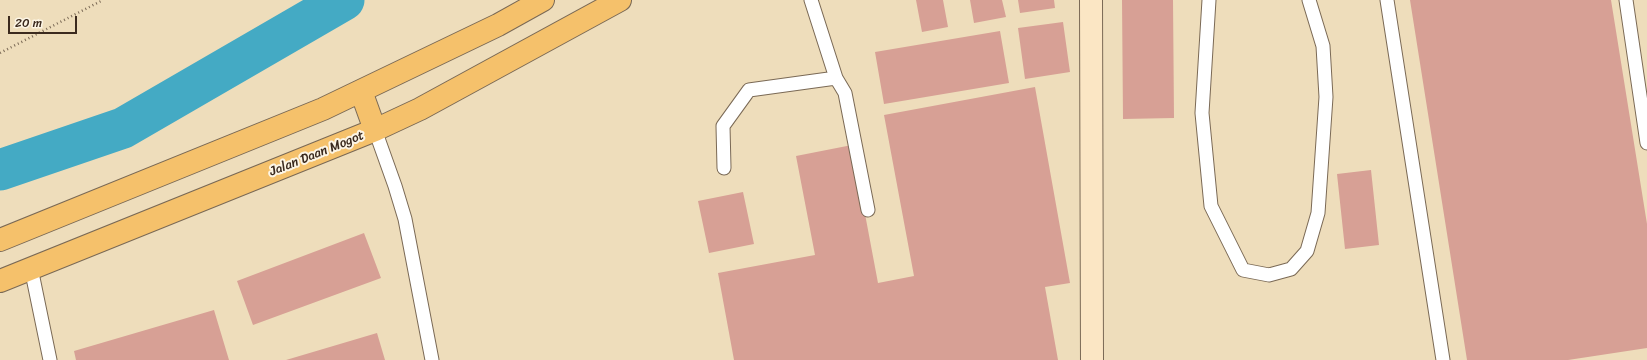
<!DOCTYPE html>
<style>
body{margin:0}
#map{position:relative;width:1647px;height:360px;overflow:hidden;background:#edb;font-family:Sriracha,sans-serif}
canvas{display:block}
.scale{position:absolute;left:8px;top:16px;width:69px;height:18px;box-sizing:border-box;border:2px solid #3b2a1e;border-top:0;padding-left:5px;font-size:12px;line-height:14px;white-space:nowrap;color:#3b2a1e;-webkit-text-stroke:3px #fcf5e5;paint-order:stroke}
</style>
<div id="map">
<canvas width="1647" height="360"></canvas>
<div class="scale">20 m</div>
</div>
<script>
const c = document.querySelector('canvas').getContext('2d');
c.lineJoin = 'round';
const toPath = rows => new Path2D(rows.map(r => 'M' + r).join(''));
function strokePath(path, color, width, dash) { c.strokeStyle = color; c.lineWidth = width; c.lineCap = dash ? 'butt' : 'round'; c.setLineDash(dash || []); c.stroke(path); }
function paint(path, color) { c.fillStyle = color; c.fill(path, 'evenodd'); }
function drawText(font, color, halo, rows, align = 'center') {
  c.font = font + ' Sriracha,sans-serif'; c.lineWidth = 4; c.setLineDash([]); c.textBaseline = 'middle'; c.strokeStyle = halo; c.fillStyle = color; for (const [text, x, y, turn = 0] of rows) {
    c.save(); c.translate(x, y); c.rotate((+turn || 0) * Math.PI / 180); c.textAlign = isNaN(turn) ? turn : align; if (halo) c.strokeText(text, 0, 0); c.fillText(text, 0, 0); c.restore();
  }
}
const river = toPath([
 [0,170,123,128,344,0]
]);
const building = toPath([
 [916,0,943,0,948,27,922,32],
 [970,0,1002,0,1006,17,974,23],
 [1018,0,1054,0,1055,8,1020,13],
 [1122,0,1173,0,1174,118,1123,119],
 [1410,0,1611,0,1647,224,1647,348,1568,360,1467,360],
 [1063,22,1070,72,1025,79,1018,28],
 [1000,31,1009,83,884,104,875,52],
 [1035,87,1070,283,1045,287,1058,360,734,360,718,273,815,255,796,156,852,145,878,283,914,276,884,115],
 [1371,170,1379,245,1345,249,1337,174],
 [743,192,754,244,709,253,698,201],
 [364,233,381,278,253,325,237,281],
 [214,310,229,360,76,360,74,351],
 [377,333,385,360,286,360]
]);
const path = toPath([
 [0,53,103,0]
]);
const lane = toPath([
 [811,0,836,78,845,93,868,210],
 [1209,0,1202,113,1211,206,1243,270,1269,275,1291,269,1307,251,1318,213,1326,97,1323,46,1309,0],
 [1387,0,1443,360],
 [1626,0,1647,143],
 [375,130,395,186,405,219,432,360],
 [724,168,723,126,749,90,836,78],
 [31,268,50,360]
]);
const secondary = toPath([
 [1091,0,1092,360]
]);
const highway = toPath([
 [361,91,375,130],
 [0,240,323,109,498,25,543,0],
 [0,281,375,130,420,109,620,0]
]);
const streetNames = [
 ["Jalan Daan Mogot",317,154,-22]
];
strokePath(river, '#44aac4', 41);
paint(building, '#d7a095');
strokePath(lane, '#7a6955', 15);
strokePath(secondary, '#7a6955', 24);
strokePath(highway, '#7a6955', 24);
strokePath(path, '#7a6955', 2.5, [1, 3]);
strokePath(lane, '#fff', 13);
strokePath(secondary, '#fbe6c4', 22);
strokePath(highway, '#f5c16b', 22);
drawText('13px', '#3b2a1e', '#fcf5e5', streetNames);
</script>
